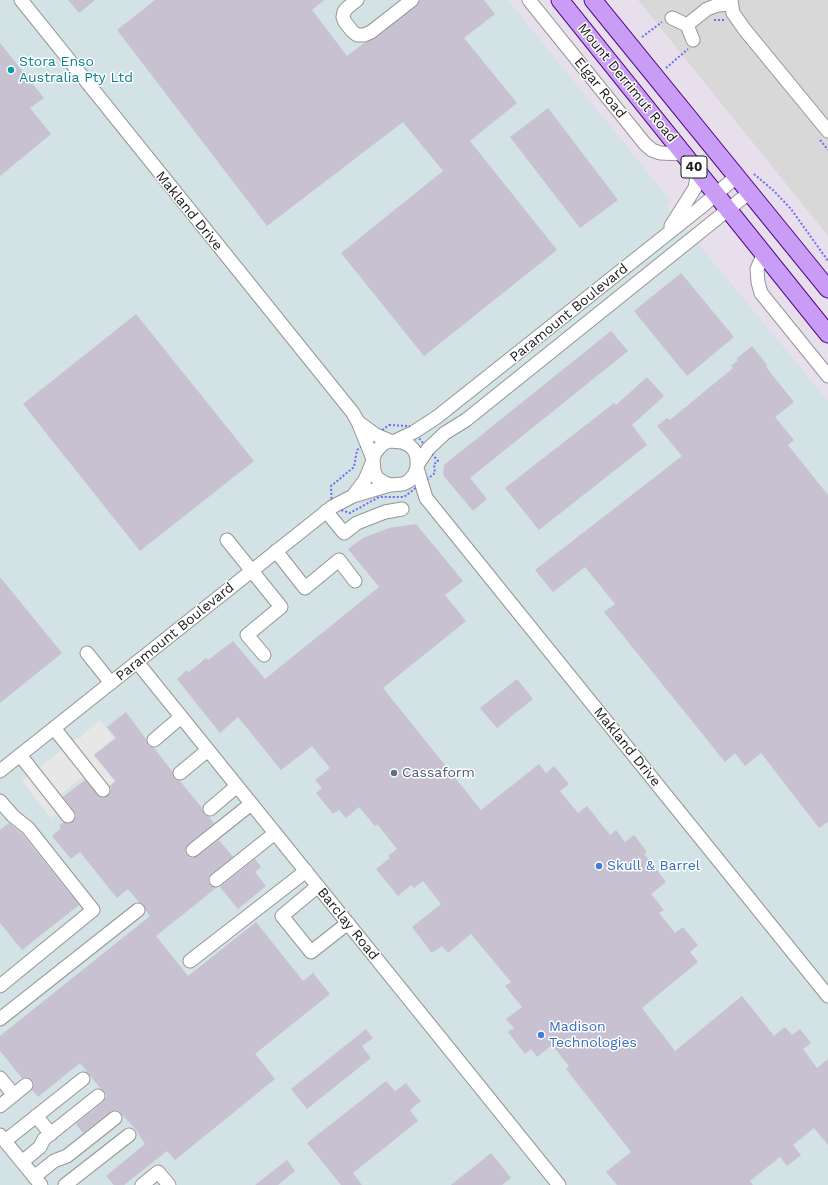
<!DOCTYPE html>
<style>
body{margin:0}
canvas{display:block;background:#e7e0ec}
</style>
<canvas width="828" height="1185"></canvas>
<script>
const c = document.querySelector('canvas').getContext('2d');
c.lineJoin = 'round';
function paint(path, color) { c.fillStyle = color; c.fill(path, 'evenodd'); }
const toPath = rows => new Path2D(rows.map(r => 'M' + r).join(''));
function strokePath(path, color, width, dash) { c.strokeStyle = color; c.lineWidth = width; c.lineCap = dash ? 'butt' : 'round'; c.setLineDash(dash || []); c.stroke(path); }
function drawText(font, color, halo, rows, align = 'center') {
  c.font = font + ' "Work Sans",sans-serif'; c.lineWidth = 3; c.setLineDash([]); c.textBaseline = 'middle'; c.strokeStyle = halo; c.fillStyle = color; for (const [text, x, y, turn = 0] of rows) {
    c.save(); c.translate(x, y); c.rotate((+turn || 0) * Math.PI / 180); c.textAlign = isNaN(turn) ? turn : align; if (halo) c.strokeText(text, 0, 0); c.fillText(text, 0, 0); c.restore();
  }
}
const residential = toPath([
 [638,0,828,0,828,236]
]);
const industrial = toPath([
 [0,0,508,0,671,201,667,206,828,401,828,1185,0,1185]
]);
const parking = toPath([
 [100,720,114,738,94,754,115,781,100,793,85,775,59,796,66,806,51,818,22,781,79,737,92,752,80,737]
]);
const building = toPath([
 [68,0,95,0,79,13],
 [155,0,324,0,312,10,347,56,364,43,376,38,417,6,420,0,484,0,495,14,464,38,517,103,470,141,557,250,424,356,341,253,443,171,403,122,267,226,117,30],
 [0,43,44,98,30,108,51,134,0,176],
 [548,108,618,200,580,228,510,137],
 [681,273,734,337,687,376,634,311],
 [136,314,254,461,140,551,23,404],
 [611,331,628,351,470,478,487,499,473,511,443,475,444,465],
 [752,346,767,365,766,367,794,402,775,417,794,440,788,445,828,495,828,822,819,828,761,753,745,766,735,753,725,762,604,612,615,604,585,567,553,592,535,570,682,456,657,426,667,418,670,420,733,368,731,366,738,360,736,359],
 [647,377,664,396,632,425,647,445,539,530,505,488,614,403,616,405],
 [416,524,463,581,445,595,466,621,383,688,481,810,539,764,546,773,554,766,569,784,560,791,578,813,587,806,610,835,616,830,625,842,634,835,647,852,644,854,666,882,651,894,664,910,659,913,675,933,683,927,698,945,690,952,698,962,642,1008,675,1051,742,996,774,1036,785,1027,792,1035,800,1029,811,1043,803,1049,817,1068,828,1059,828,1145,814,1128,793,1145,801,1155,787,1166,780,1157,750,1181,753,1185,617,1185,606,1172,631,1152,566,1069,569,1066,552,1045,537,1057,531,1049,525,1054,508,1032,514,1028,506,1019,522,1007,505,986,511,982,471,934,448,953,442,946,432,953,412,927,441,904,423,881,414,888,411,885,398,896,376,869,390,858,388,856,397,849,378,825,375,826,359,807,346,818,339,810,333,814,316,793,322,788,315,780,330,768,312,746,281,770,238,717,220,733,177,679,187,670,188,673,206,658,208,660,233,641,265,679,379,587,348,549,363,538,389,528],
 [0,577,62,653,0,703],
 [517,679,533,699,497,728,480,708],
 [126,712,146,739,148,745,154,748,172,771,174,778,180,781,202,808,204,814,209,817,214,823,188,844,185,851,187,855,190,858,198,856,219,840,233,857,209,877,208,881,210,885,216,888,156,936,188,976,256,922,303,981,313,973,330,994,255,1054,275,1079,175,1160,167,1151,124,1185,114,1185,106,1176,145,1144,136,1130,118,1110,110,1112,83,1133,76,1124,103,1102,107,1096,104,1091,101,1089,80,1063,38,1097,32,1090,34,1084,32,1080,28,1077,22,1078,0,1051,0,1036,150,916,146,911,144,905,139,902,128,889,117,898,80,852,71,859,52,836,61,828,59,826,64,822,70,824,75,819,76,815,74,811,63,797,85,780,100,797,105,798,110,793,111,789,110,786,115,781,94,755,116,738,107,727],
 [9,823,22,834,79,905,22,950,0,923,0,830],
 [255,859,261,867,255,872,266,886,238,909,220,887],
 [366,1029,373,1038,362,1046,371,1058,307,1109,291,1089],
 [386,1081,395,1091,406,1083,413,1092,421,1101,410,1110,418,1121,353,1173,362,1185,341,1185,307,1143],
 [491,1153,511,1178,502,1185,451,1185],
 [287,1160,295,1171,278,1185,255,1185]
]);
const path = toPath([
 [714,20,724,20],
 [642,37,662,22],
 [666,68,688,49],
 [820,140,828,150],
 [754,174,774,191,791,209,828,261],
 [389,425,409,426,438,461,434,464,435,473,404,497,379,497,350,513,332,507,331,486,354,467,357,450,389,425]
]);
const minor = toPath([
 [21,0,353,413,358,422,373,459],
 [357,0,347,8,344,12,343,17,345,22,352,31,357,35,364,35,371,32,412,0],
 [529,0,645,144,652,150,660,153,684,154],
 [731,0,733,13,745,30,828,131],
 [672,18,687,25,693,40],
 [687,25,707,9,718,5,731,4],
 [671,226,695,188,698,171],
 [764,253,757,269,758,282,761,293,828,376],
 [358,422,376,435,390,441],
 [395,441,414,432,437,417,700,208,737,176],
 [418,464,428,449,445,433,466,420,750,192],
 [417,468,414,475,409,481,403,484,390,485,383,482,377,478,374,471,373,459,375,453,379,448,384,443,390,441,402,442,409,445,414,450,417,457,417,468,426,498,828,996],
 [353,496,365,480,372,463],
 [326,511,344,533,357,523,385,512,402,509],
 [227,540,281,607,247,635,264,655],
 [276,551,305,588,339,560,355,581],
 [87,653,111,683],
 [137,662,559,1185],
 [54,728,103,790],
 [154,740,181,717],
 [20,755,68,816],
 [0,771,332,507,353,496,390,485],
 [180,773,208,750],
 [0,801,13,816,28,828,93,910,0,986],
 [210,809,237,786],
 [193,850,251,804],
 [216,880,275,833],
 [318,886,282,916,311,952,348,923],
 [190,961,306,871],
 [0,1019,138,910],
 [0,1078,14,1095],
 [0,1106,26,1085],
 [36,1116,51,1134],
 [0,1135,41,1185],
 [5,1141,83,1079],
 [22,1162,40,1147,44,1139,98,1096],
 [34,1177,54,1161,67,1156,115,1118],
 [65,1185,129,1135],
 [142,1185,158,1172,169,1185]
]);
const major = toPath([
 [560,0,828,334],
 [593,0,828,289]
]);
const markers = [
 [11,70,4,"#0f9aa8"],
 [394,773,4,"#5c6f8a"],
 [599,866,4,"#3f7fe0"],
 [541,1035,4,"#3f7fe0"]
];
const shields = [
 [694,167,26]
];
const shieldNames = [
 ["40",694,167]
];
const cultureNames = [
 ["Stora Enso",19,62],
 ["Australia Pty Ltd",19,78]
];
const streetNames = [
 ["Mount Derrimut Road",627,83,51],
 ["Elgar Road",600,88,51],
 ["Makland Drive",189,211,51],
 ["Paramount Boulevard",569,313,-39],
 ["Paramount Boulevard",175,632,-39],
 ["Makland Drive",627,747,51],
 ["Barclay Road",348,924,51]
];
const serviceNames = [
 ["Cassaform",402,773]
];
const shopNames = [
 ["Skull & Barrel",607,866],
 ["Madison",549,1027],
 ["Technologies",549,1043]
];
paint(residential, '#d8d8d9');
paint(industrial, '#d3e2e5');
paint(parking, '#e7e7e7');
paint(building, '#c8c1d2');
strokePath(minor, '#959595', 15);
strokePath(major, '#560889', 19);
strokePath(path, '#716cf1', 2, [2, 2]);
strokePath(minor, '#fff', 13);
strokePath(major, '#c99cf6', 17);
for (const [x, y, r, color] of markers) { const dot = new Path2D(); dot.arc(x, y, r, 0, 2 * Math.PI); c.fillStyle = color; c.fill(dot); strokePath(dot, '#fff', 1.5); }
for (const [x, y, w] of shields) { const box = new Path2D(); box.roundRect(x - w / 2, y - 11, w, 22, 3); c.fillStyle = '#fff'; c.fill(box); strokePath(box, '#1b1b1b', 1); }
drawText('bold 13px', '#1b1b1b', null, shieldNames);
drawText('14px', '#0d838f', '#fff', cultureNames, 'left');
drawText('14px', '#1b1b1b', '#fff', streetNames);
drawText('14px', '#4e5e75', '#fff', serviceNames, 'left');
drawText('14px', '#366cbe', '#fff', shopNames, 'left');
</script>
